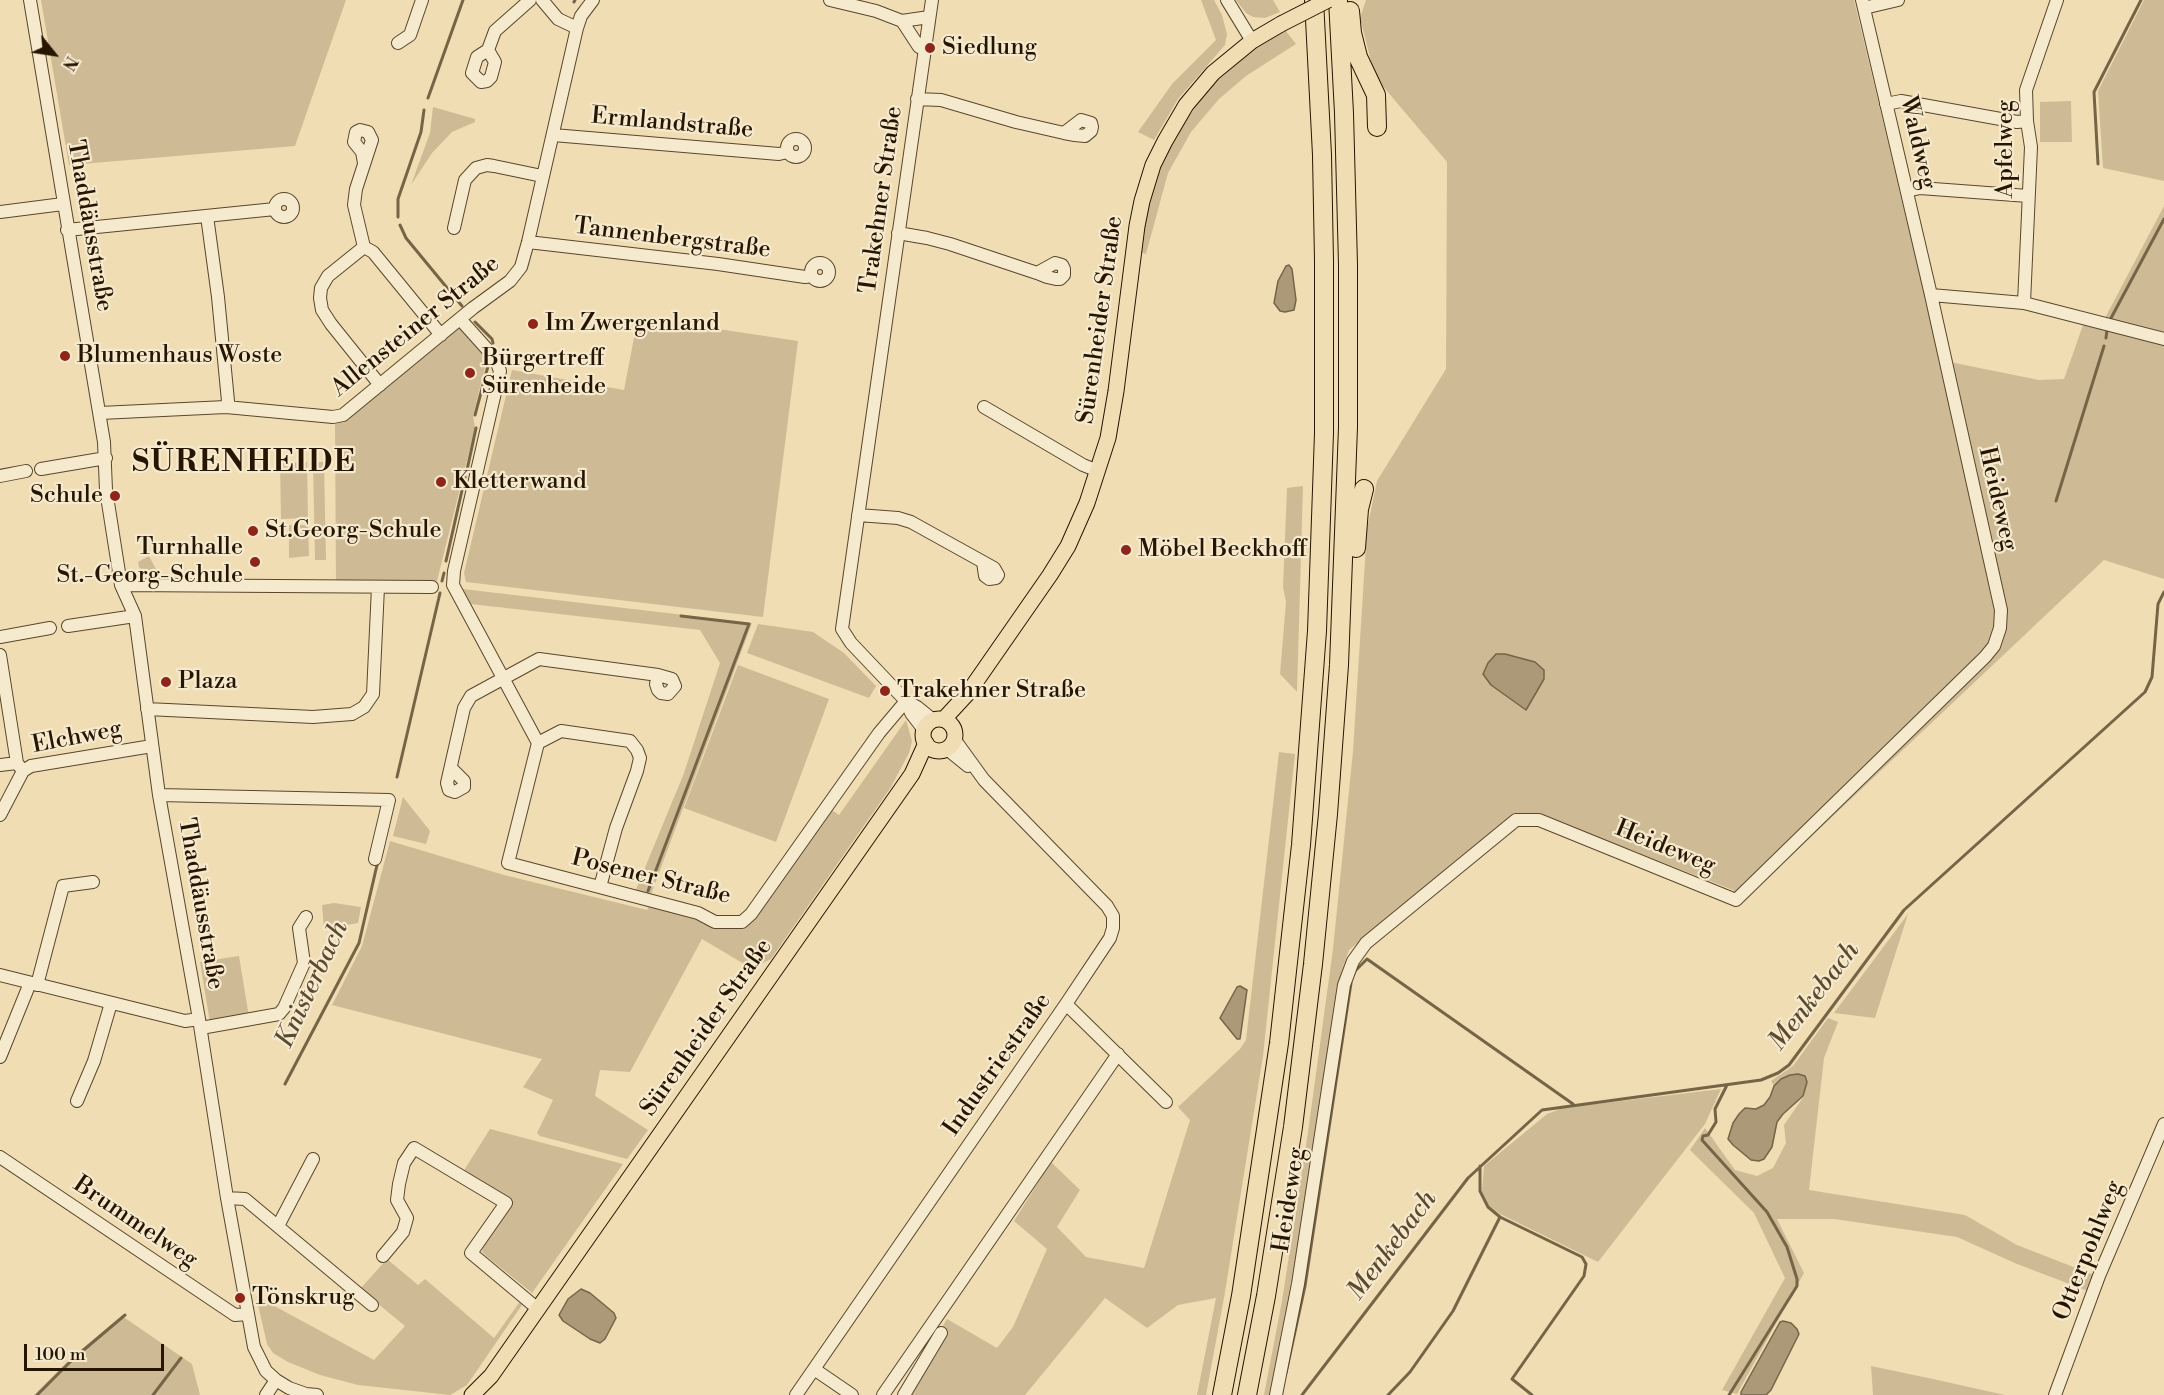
<!DOCTYPE html>
<meta charset="utf-8">
<style>
body{margin:0}
#map{position:relative;width:2164px;height:1395px;overflow:hidden;background:#f0ddb4;font-family:"Libre Bodoni",serif}
canvas{display:block}
.north{position:absolute;left:24px;top:24px;width:60px;height:60px;-webkit-text-stroke:4px #f5e9ce;paint-order:stroke;rotate:120deg;font-size:16px;font-weight:700;line-height:24px;text-align:center;color:#261500}
.north::after{content:'';display:block;margin:auto;width:21px;height:27px;background:#261500;clip-path:polygon(50% 0,100% 100%,50% 72%,0 100%)}
.scale{position:absolute;left:24px;top:1344px;width:140px;height:27px;box-sizing:border-box;border:3px solid #261500;border-top:0;padding-left:8px;font-size:18px;line-height:21px;white-space:nowrap;color:#261500;-webkit-text-stroke:4px #f5e9ce;paint-order:stroke}
</style>
<div id="map">
<canvas width="2164" height="1395"></canvas>
<div class="north">N</div>
<div class="scale">100 m</div>
</div>
<script>
const c = document.querySelector('canvas').getContext('2d');
c.lineJoin = 'round';
function paint(path, color) { c.fillStyle = color; c.fill(path, 'evenodd'); }
const toPath = rows => new Path2D(rows.map(r => 'M' + r).join(''));
function strokePath(path, color, width, dash) { c.strokeStyle = color; c.lineWidth = width; c.lineCap = dash ? 'butt' : 'round'; c.setLineDash(dash || []); c.stroke(path); }
function drawText(font, color, halo, rows, align = 'center') {
  c.font = font + ' "Libre Bodoni",serif'; c.lineWidth = 4.5; c.setLineDash([]); c.textBaseline = 'middle'; c.strokeStyle = halo; c.fillStyle = color; for (const [text, x, y, turn = 0] of rows) {
    c.save(); c.translate(x, y); c.rotate((+turn || 0) * Math.PI / 180); c.textAlign = isNaN(turn) ? turn : align; if (halo) c.strokeText(text, 0, 0); c.fillText(text, 0, 0); c.restore();
  }
}
const green = toPath([
 [41,0,346,0,295,146,69,165],
 [1201,0,1214,0,1222,15,1227,34,1225,45,1178,99,1154,140,1138,132,1172,84,1216,40],
 [1236,0,1273,0,1280,12,1265,18,1253,17,1246,13],
 [1366,0,1854,0,1940,360,2039,380,2064,379,2083,325,2164,345,2164,579,2104,560,1743,901,1733,890,1539,814,1515,814,1349,950,1341,972,1295,1282,1272,1395,1264,1395,1282,1301,1308,1132,1333,949,1353,751,1367,529,1377,481,1446,369,1447,162,1381,84,1372,65,1360,18],
 [2144,0,2164,0,2164,181,2103,168,2098,91],
 [1285,30,1296,44,1246,76,1219,99,1191,132,1168,173,1146,254,1139,252,1148,203,1160,167,1182,126,1207,91,1219,79,1257,47],
 [2071,101,2072,142,2040,142,2040,102],
 [433,107,475,119,475,122,452,132,432,153,411,185,430,133],
 [2164,206,2164,333,2105,318],
 [638,317,798,341,763,617,466,582,464,573,512,370,624,390],
 [456,329,463,329,488,356,473,415,475,428,437,581,336,582,335,423,343,421],
 [307,462,308,518,281,519,280,463],
 [313,462,324,462,326,560,315,560],
 [1303,486,1297,692,1280,674,1286,602,1283,587,1287,488],
 [289,525,308,525,309,556,289,558],
 [149,556,158,573,141,575,138,562],
 [463,589,752,623,650,897,635,892,684,773,720,663,700,630,471,604],
 [758,624,813,632,844,653,876,686,869,698,747,653],
 [738,665,829,699,776,842,684,808],
 [906,720,912,741,909,753,891,787,771,959,761,964,756,971,702,939,630,1072,600,1070,595,1096,648,1130,627,1159,540,1136,537,1133,553,1100,523,1087,542,1059,332,1005,362,946,390,841,504,875,647,910,650,904,695,917,715,928,743,928,757,916,832,810,839,815],
 [1279,752,1295,754,1263,1056,1224,1298,1206,1395,1197,1395,1216,1298,1178,1305,1147,1328,1105,1298,1025,1395,901,1395,947,1319,997,1348,1013,1327,1047,1249,1014,1221,1051,1162,1080,1190,1057,1227,1086,1257,1144,1268,1190,1120,1178,1107,1240,1049,1246,1040],
 [403,797,430,831,426,844,393,836],
 [334,903,361,907,358,923,324,929,322,905],
 [1908,914,1875,1018,1834,1013],
 [239,956,249,1017,210,1023,200,962],
 [1828,1018,1838,1022,1824,1058,1809,1190,1965,1215,2017,1245,2094,1275,2088,1291,2017,1264,1957,1237,1834,1219,1777,1219,1804,1273,1737,1394,1722,1390,1785,1278,1754,1213,1690,1150,1705,1128,1735,1170,1757,1176,1773,1168,1786,1143,1784,1125,1804,1096,1798,1074,1790,1075,1774,1086,1771,1081,1793,1066],
 [1721,1089,1705,1124,1598,1262,1500,1214,1489,1206,1482,1191,1484,1166,1547,1114,1563,1108],
 [490,1129,623,1164,532,1293,485,1255,482,1251,483,1247,512,1202,463,1172],
 [387,1259,418,1285,425,1279,494,1338,521,1300,524,1302,467,1385,450,1395,358,1385,320,1375,288,1362,273,1353,267,1344,256,1296,374,1360,405,1326,360,1289],
 [122,1316,192,1364,200,1395,34,1395,72,1357],
 [1871,1366,1933,1379,2005,1395,1873,1395]
]);
const water = toPath([
 [1289,265,1292,269,1296,300,1294,310,1285,312,1280,311,1274,303,1278,281,1286,266,1289,265],
 [1496,654,1505,654,1535,662,1544,670,1544,679,1526,710,1491,685,1483,674,1488,663,1496,654],
 [1240,986,1247,990,1240,1039,1237,1039,1220,1018,1237,987,1240,986],
 [1798,1074,1805,1076,1807,1082,1803,1096,1783,1114,1777,1122,1772,1147,1764,1159,1759,1161,1751,1160,1733,1145,1728,1139,1733,1123,1739,1114,1745,1108,1756,1109,1764,1105,1770,1097,1774,1086,1781,1079,1790,1075,1798,1074],
 [581,1289,590,1293,614,1313,616,1318,605,1339,600,1343,590,1339,563,1321,559,1315,568,1299,581,1289],
 [1783,1321,1791,1323,1797,1329,1799,1334,1771,1390,1766,1395,1741,1395,1741,1392,1780,1322,1783,1321]
]);
const stream = toPath([
 [574,2,575,0],
 [428,98,463,0],
 [2098,164,2094,92,2141,0],
 [398,217,398,199,421,132,424,110],
 [400,225,406,238,462,306],
 [2110,320,2164,219],
 [475,322,492,339,493,343],
 [2106,338,2107,330],
 [475,415,488,366],
 [467,470,476,428],
 [2056,501,2104,346],
 [446,561,465,477],
 [442,581,444,573],
 [397,777,440,593],
 [648,891,749,624,681,616],
 [1355,971,1367,959,1573,1104],
 [285,1084,359,943,377,865],
 [1727,1085,1715,1109,1716,1122,1708,1135,1703,1136,1702,1140,1767,1212,1787,1247,1797,1279,1797,1286,1729,1395],
 [1500,1217,1582,1257,1586,1264,1584,1276,1512,1379,1532,1395],
 [1286,1373,1305,1286,1351,983],
 [37,1395,73,1359,125,1315],
 [153,1395,181,1358],
 [1302,1395,1468,1178,1542,1110,1761,1080,1778,1073,1789,1065,1904,910,2145,692,2152,677,2158,604,2164,592],
 [1388,1395,1410,1372,1453,1311,1500,1217,1488,1207,1480,1191,1480,1166]
]);
const minor = toPath([
 [30,0,104,442,106,490,121,585,135,616,159,795,199,1019,227,1198,254,1347,266,1371,276,1380,289,1388,306,1394,317,1395],
 [542,0,558,19,577,28],
 [830,0,876,11,902,21,919,47,924,49],
 [932,0,842,629,851,643,906,701,917,707,933,720],
 [1227,0,1252,41],
 [1864,8,1898,0],
 [902,21,929,17],
 [398,43,410,35,422,0],
 [488,50,495,62,491,77,487,81,481,82,472,73,477,57,488,50,495,31,530,0],
 [917,99,941,100,1016,122,1064,133,1075,135,1085,136,1091,131,1092,127,1091,123,1081,120,1064,133],
 [1886,104,1901,101,2017,122,2027,121],
 [553,135,779,154,788,152],
 '787 148a9 9 0 1 1 18 0a9 9 0 1 1-18 0Z',
 [364,163,362,152,354,142,356,132,360,130,368,132,372,140,356,189,354,205,364,247],
 [1907,191,1920,188,2028,196],
 '275 208a9 9 0 1 1 18 0a9 9 0 1 1-18 0Z',
 [0,212,63,204],
 [207,216,218,297,228,401,226,407],
 [454,228,465,180,476,168,487,165,494,166,542,176],
 [67,230,275,209],
 [898,233,927,238,950,244,1037,273,1047,277,1056,279,1060,279,1064,275,1064,269,1062,265,1055,263,1037,273],
 [528,242,718,264,805,277,812,276],
 [364,247,328,276,321,288,320,298,322,310,331,324,380,385],
 [364,247,373,252,441,335],
 '811 272a9 9 0 1 1 18 0a9 9 0 1 1-18 0Z',
 [1931,295,2024,303,2164,339],
 [2024,303,2031,147,2027,121,2026,90,2057,0],
 [460,319,495,358,500,371,454,571,453,585,538,743,508,863,698,913,715,922,742,922,751,914,879,733,906,701],
 [984,407,1083,465,1098,471],
 [100,413,226,407,333,417,343,415,473,308,510,281,521,267,528,242,577,28,581,16,593,0],
 [41,469,106,458],
 [0,476,26,471],
 [858,515,898,518,911,522,994,568,998,575,996,578,989,579,985,576,983,562],
 [121,585,432,587],
 [68,626,135,616],
 [0,637,50,628],
 [0,655,17,763,23,771],
 [907,703,911,713,924,730],
 [147,709,313,717,352,714,364,707,373,694,378,587],
 [538,743,561,731,630,741,637,750,640,758,637,771,616,828,600,887],
 [947,749,968,766],
 [0,765,17,763],
 [451,768,464,781,464,787,455,792,449,790,447,783,464,708,471,696,539,659,658,675,656,684,658,690,661,693,668,694,675,686,672,679,658,675],
 [159,795,389,800,375,859],
 [0,815,23,771,31,766,152,746],
 [0,975,185,1021,199,1019],
 [37,985,63,886,93,882],
 [1066,1004,1166,1102],
 [201,1028,279,1014,284,1008,304,963,299,928,306,917],
 [0,1057,30,983],
 [77,1101,94,1061,111,1003],
 [0,1157,235,1315,248,1314],
 [227,1198,245,1199,372,1305],
 [278,1226,313,1159],
 [383,1256,403,1232,407,1218,397,1200,399,1184,404,1163,414,1148,506,1203,471,1253,538,1309],
 [814,1369,852,1395],
 [266,1395,276,1380],
 [796,1395,1066,1004,1110,938,1113,928,1113,916,1107,906,984,780,955,740],
 [883,1395,1118,1054],
 [904,1395,941,1333],
 [1276,1395,1298,1284,1344,985,1353,961,1366,943,1516,820,1539,820,1736,900,1985,657,1994,646,2000,628,2001,610,1931,295,1862,0],
 [2055,1395,2099,1276,2164,1124]
]);
const major = toPath([
 [944,719,968,693,1050,575,1068,546,1087,503,1108,438,1116,391,1137,226,1142,201,1153,165,1165,141,1186,105,1213,73,1252,41,1281,24],
 '923 735a16 16 0 1 1 32 0a16 16 0 1 1-32 0Z',
 [472,1395,491,1376,912,774,926,743]
]);
const highway = toPath([
 [1350,11,1352,33,1358,57,1376,95,1377,127],
 [1356,548,1359,509,1364,489],
 [1222,1395,1241,1296,1279,1043,1301,845,1317,631,1324,433,1324,261,1322,155,1314,0],
 [1247,1395,1266,1296,1293,1127,1313,964,1328,814,1339,665,1348,427,1348,265,1344,113,1338,0]
]);
const majorBridge = toPath([
 [1281,24,1328,0]
]);
const markers = [
 [930,48,6,"#8f2418"],
 [533,324,6,"#8f2418"],
 [65,356,6,"#8f2418"],
 [470,373,6,"#8f2418"],
 [441,482,6,"#8f2418"],
 [115,496,6,"#8f2418"],
 [253,531,6,"#8f2418"],
 [1126,550,6,"#8f2418"],
 [255,562,6,"#8f2418"],
 [166,682,6,"#8f2418"],
 [885,691,6,"#8f2418"],
 [240,1298,6,"#8f2418"]
];
const poiNames = [
 ["Siedlung",942,48],
 ["Im Zwergenland",545,324],
 ["Blumenhaus Woste",77,356],
 ["Bürgertreff",482,359],
 ["Sürenheide",482,387],
 ["Kletterwand",453,482],
 ["Schule",103,496,"right"],
 ["St.Georg-Schule",265,531],
 ["Turnhalle",243,548,"right"],
 ["St.-Georg-Schule",243,576,"right"],
 ["Möbel Beckhoff",1138,550],
 ["Plaza",178,682],
 ["Trakehner Straße",897,691],
 ["Tönskrug",252,1298]
];
const streetNames = [
 ["Ermlandstraße",672,124,5],
 ["Waldweg",1917,143,77],
 ["Apfelweg",2006,149,-90],
 ["Trakehner Straße",882,200,-82],
 ["Thaddäusstraße",89,226,80],
 ["Tannenbergstraße",672,239,7],
 ["Sürenheider Straße",1101,320,-82],
 ["Allensteiner Straße",416,327,-39],
 ["Heideweg",1997,499,77],
 ["Elchweg",77,738,-11],
 ["Heideweg",1665,848,22],
 ["Posener Straße",651,878,14],
 ["Thaddäusstraße",200,904,80],
 ["Sürenheider Straße",707,1028,-55],
 ["Industriestraße",998,1065,-55],
 ["Heideweg",1290,1200,-81],
 ["Brummelweg",135,1223,34],
 ["Otterpohlweg",2089,1251,-68]
];
const waterNames = [
 ["Knisterbach",313,985,-65],
 ["Menkebach",1815,997,-52],
 ["Menkebach",1393,1246,-53]
];
const districtNames = [
 ["SÜRENHEIDE",244,464]
];
paint(green, '#cebb95');
paint(water, '#ab9977');
strokePath(water, '#766447', 1.5);
strokePath(stream, '#766447', 3);
strokePath(minor, '#58472d', 14);
strokePath(major, '#261500', 17);
strokePath(highway, '#261500', 20);
strokePath(minor, '#f5e9ce', 12);
strokePath(major, '#f0ddb4', 15);
strokePath(highway, '#f0ddb4', 18);
strokePath(majorBridge, '#261500', 17, []);
strokePath(majorBridge, '#f0ddb4', 15);
for (const [x, y, r, color] of markers) { const dot = new Path2D(); dot.arc(x, y, r, 0, 2 * Math.PI); c.fillStyle = color; c.fill(dot); strokePath(dot, '#f5e9ce', 2); }
drawText('24px', '#261500', '#f5e9ce', poiNames, 'left');
drawText('24px', '#261500', '#f5e9ce', streetNames);
drawText('italic 26px', '#5b4a30', '#f5e9ce', waterNames);
c.letterSpacing = '1.5px';
drawText('bold 30px', '#261500', '#f5e9ce', districtNames);
c.letterSpacing = '0px';
</script>
